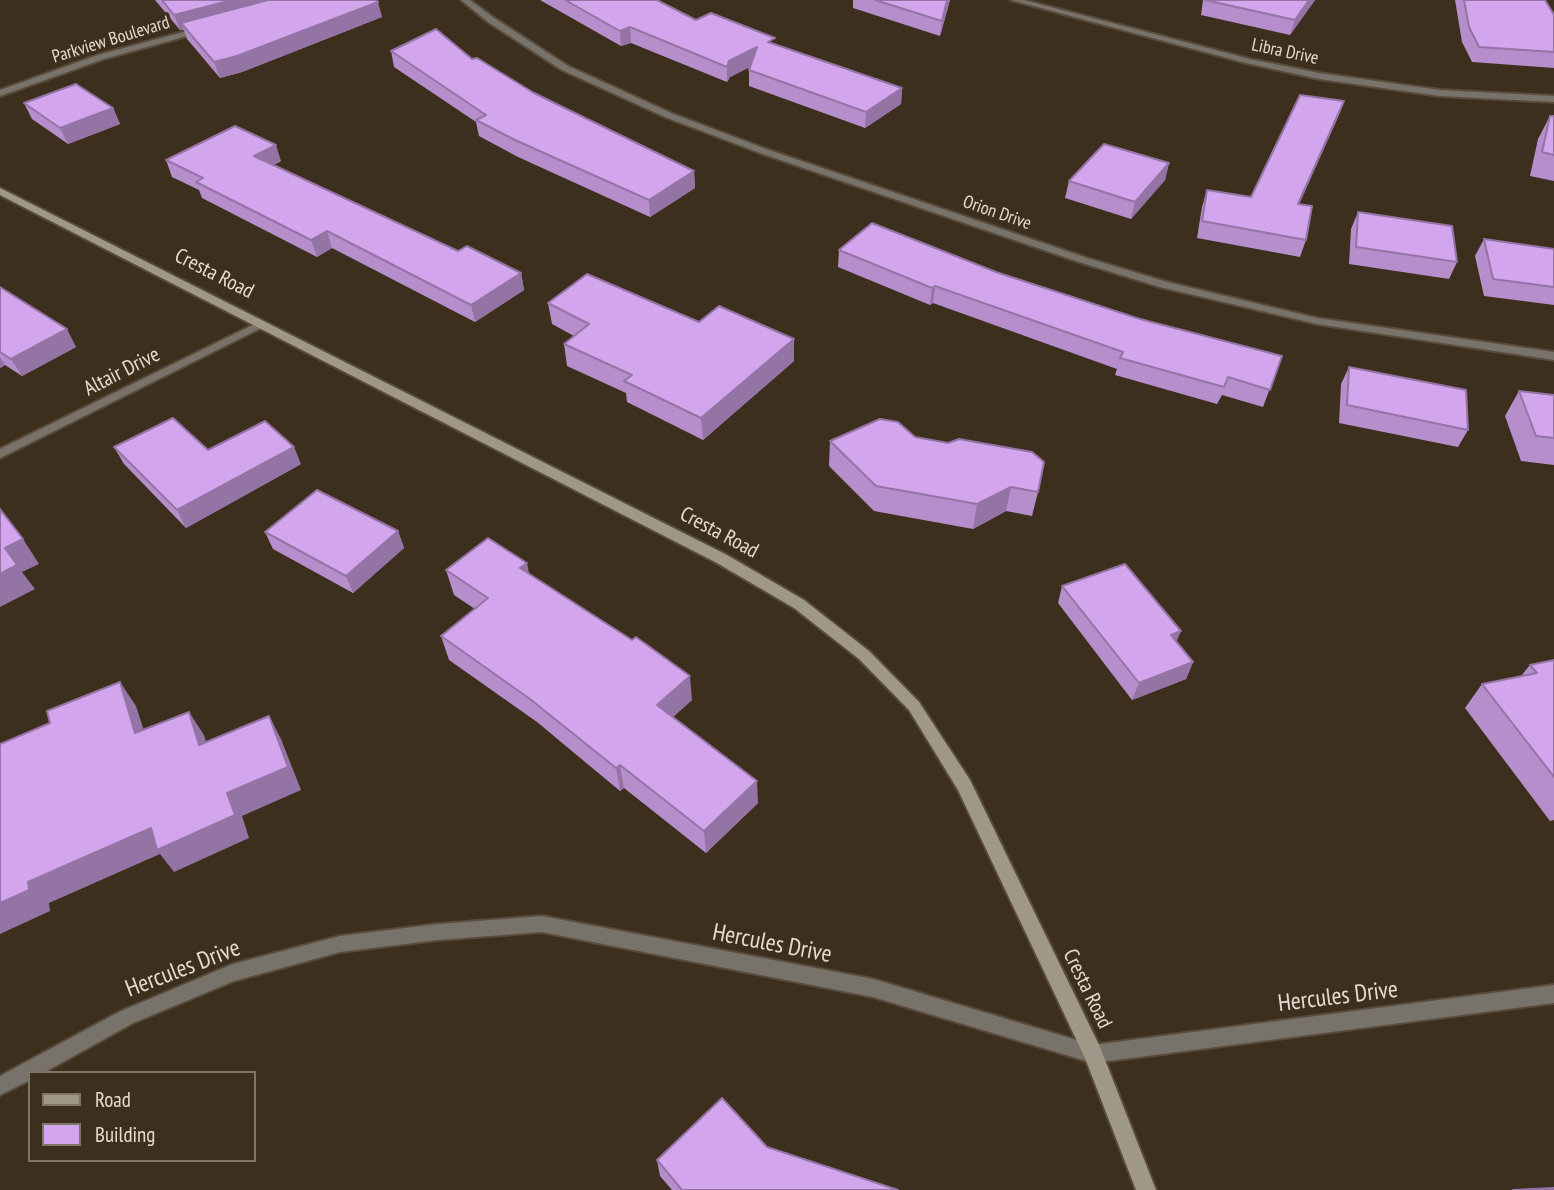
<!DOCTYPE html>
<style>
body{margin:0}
#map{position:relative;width:1554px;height:1190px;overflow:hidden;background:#3d2f1e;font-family:"PT Sans Narrow",sans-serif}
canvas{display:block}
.legend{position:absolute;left:28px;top:1071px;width:228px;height:91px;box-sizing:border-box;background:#3d2f1e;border:2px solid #807466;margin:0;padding:9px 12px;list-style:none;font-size:21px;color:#e4dbd1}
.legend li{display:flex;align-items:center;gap:14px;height:35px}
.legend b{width:35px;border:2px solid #807466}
</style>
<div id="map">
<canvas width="1554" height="1190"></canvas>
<ul class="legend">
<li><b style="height:9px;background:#9f9788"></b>Road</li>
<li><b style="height:19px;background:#d3a5ec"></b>Building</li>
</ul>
</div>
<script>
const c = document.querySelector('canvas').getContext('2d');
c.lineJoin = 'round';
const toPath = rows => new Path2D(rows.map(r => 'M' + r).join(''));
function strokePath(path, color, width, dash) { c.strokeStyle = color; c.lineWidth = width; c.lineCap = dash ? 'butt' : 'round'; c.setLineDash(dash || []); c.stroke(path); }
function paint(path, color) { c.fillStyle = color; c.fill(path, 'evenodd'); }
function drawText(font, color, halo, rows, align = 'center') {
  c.font = font + ' "PT Sans Narrow",sans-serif'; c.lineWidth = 7; c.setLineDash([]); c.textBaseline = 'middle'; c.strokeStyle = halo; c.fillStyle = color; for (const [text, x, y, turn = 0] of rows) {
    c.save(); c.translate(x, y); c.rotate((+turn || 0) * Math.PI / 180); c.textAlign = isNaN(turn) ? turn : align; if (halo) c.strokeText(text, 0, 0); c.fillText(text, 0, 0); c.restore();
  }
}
const minor = toPath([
 [461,0,470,0,494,18,568,66,671,113,766,149,1087,258,1167,282,1317,318,1554,352,1554,360,1317,324,1160,287,1079,262,760,153,665,117,562,70,488,22,461,0],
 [1011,0,1024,0,1250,59,1319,73,1440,90,1554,96,1554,102,1440,96,1319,79,1246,63,1011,0],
 [202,27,205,27,205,31,104,59,0,96,0,90,98,55,202,27],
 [261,321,265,322,265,326,0,458,0,449,261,321],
 [542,916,873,979,1093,1045,1554,985,1554,1003,1093,1063,873,997,542,932,438,940,340,952,234,981,133,1023,43,1073,30,1073,30,1080,0,1095,0,1076,121,1011,233,964,340,936,438,924,542,916]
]);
const secondary = toPath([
 [0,188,727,555,804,600,869,651,919,702,970,780,1100,1047,1156,1190,1136,1190,1085,1058,958,790,909,710,859,659,794,608,717,563,0,195,0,188]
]);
const wall = toPath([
 [155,0,376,0,382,17,242,72,220,78,187,39,184,30,180,30],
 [540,0,657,0,696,20,775,44,902,88,901,104,865,128,749,86,749,70,750,67,730,77,727,82,631,43,621,46],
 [853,0,950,0,940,36,853,8],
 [1203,0,1315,0,1290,35,1201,15],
 [1455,0,1545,0,1554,15,1554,68,1472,62,1462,42],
 [391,51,472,59,534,93,694,171,695,188,650,217,518,157,479,136,476,122,394,67],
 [1344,101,1338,117,1299,204,1306,240,1300,257,1197,238,1202,207,1207,190,1251,197],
 [24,103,113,108,120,124,68,144,32,119],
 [1550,116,1554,116,1554,181,1530,176,1538,139],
 [166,160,281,161,274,165,458,251,521,273,524,290,475,322,332,248,317,257,202,198,199,190,172,177],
 [1169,163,1165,180,1131,219,1065,198,1069,181],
 [1358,212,1457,262,1449,279,1349,264,1351,229],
 [1484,239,1554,249,1554,305,1484,296,1475,256],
 [839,250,996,272,1140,319,1282,356,1263,407,1222,395,1217,404,1115,375,1117,369,933,303,930,305,838,267],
 [0,287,76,347,22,376,5,365,0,368],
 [548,303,699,322,794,361,703,440,627,402,626,393,567,366,564,344,574,336,552,324],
 [1349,367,1468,430,1458,447,1339,423,1341,384],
 [1519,391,1554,395,1554,465,1521,461,1505,416],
 [915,437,1038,492,1032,516,1006,511,973,529,874,511,829,466,830,441],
 [114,447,208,450,301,464,186,528,124,464],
 [398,531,404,548,353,593,273,549,265,532],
 [446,570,529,573,692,700,673,717,758,803,706,853,624,788,620,791,537,722,449,660,441,636,475,609,454,595],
 [1062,586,1181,631,1176,641,1193,662,1186,679,1132,700,1058,603],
 [1554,660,1554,820,1550,821,1465,708,1482,684,1521,676,1530,665],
 [767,1147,898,1190,672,1190,660,1176,657,1160]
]);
const shadedWall = toPath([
 [232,0,295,0,181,23,184,30,180,30,174,15],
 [947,0,950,0,940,36,942,21],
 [1309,0,1315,0,1290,35,1295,20],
 [378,2,382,17,242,72,220,78,214,62],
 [630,27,631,43,621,46,620,31],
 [757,47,757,63,730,77,727,82,727,67,729,61],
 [902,88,901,104,865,128,866,112],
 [1344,101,1338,117,1292,220,1298,204],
 [113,108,120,124,68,144,60,128],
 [276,145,281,161,260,172,254,156],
 [1169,163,1165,180,1131,219,1135,202],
 [694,171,695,188,650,217,649,200],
 [327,231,332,248,317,257,311,240],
 [521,273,524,290,475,322,471,305],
 [935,286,933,303,930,305,932,288],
 [67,329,76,347,22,376,11,359],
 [794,339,794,361,703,440,701,418],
 [0,357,5,365,0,368],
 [294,447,301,464,186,528,177,510],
 [1011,487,1006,511,973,529,977,504],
 [398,531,404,548,353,593,346,576],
 [23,539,39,564,22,572,35,589,0,607,0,574,5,548],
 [527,563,532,587,520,568],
 [1181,631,1174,647,1171,635],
 [1193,662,1186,679,1132,700,1139,683],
 [690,676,692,700,660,728,657,705],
 [120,682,136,706,152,756,135,733],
 [189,712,204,735,214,768,199,745],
 [269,716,281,739,301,790,242,816,249,838,174,872,160,854,49,903,50,911,0,934,0,903,28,882,151,828,227,793],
 [620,765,624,788,620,791,616,768],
 [757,781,758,803,706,853,704,831]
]);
const building = toPath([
 [162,0,232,0,174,15,162,0],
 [268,0,376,0,378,2,237,56,214,62,181,23,268,0],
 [565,0,657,0,696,20,711,13,775,38,768,42,902,88,866,112,749,70,757,47,729,61,727,67,630,27,620,31,565,0],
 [875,0,947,0,942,21,875,0],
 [1205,0,1309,0,1295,20,1205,0],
 [1464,0,1545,0,1554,15,1554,52,1479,47,1469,27,1464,0],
 [436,29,472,59,477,58,534,93,694,171,649,200,515,140,476,120,486,115,391,51,436,29],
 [76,84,113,108,60,128,24,103,76,84],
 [1300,95,1344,101,1298,204,1312,206,1306,240,1202,221,1207,190,1251,197,1300,95],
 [1550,116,1554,116,1554,155,1542,152,1550,116],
 [235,126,276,145,254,156,458,251,467,246,521,273,471,305,327,231,311,240,196,182,203,178,166,160,235,126],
 [1104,144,1169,163,1135,202,1069,181,1104,144],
 [1358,212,1452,226,1457,262,1356,247,1358,212],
 [872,223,996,272,1140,319,1282,356,1270,390,1228,377,1224,387,1120,358,1123,352,935,286,932,288,839,250,872,223],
 [1484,239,1554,249,1554,287,1493,279,1484,239],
 [587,274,699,322,719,306,794,339,701,418,624,381,632,375,564,344,589,324,548,303,587,274],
 [0,287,67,329,11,359,0,352,0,287],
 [1349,367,1466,390,1468,430,1347,405,1349,367],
 [1519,391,1554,395,1554,438,1536,436,1519,391],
 [173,418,208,450,265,421,294,447,177,510,114,447,173,418],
 [880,419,898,422,915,437,948,443,959,439,1032,452,1044,462,1038,492,1011,487,977,504,876,486,830,441,880,419],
 [317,490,398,531,346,576,265,532,317,490],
 [0,509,23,539,5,548,17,565,0,574,0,509],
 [488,538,527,563,520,568,632,640,636,637,690,676,657,705,757,781,704,831,620,765,616,768,530,699,441,636,488,598,446,570,488,538],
 [1125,564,1181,631,1171,635,1193,662,1139,683,1062,586,1125,564],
 [1554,660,1554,777,1482,684,1537,673,1530,665,1554,660],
 [120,682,135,733,189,712,199,745,269,716,288,767,227,793,235,815,157,850,151,828,28,882,29,890,0,903,0,744,50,723,47,711,120,682],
 [722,1098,767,1147,898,1190,682,1190,657,1160,722,1098],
 [1554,1188,1554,1190,1513,1190,1554,1188]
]);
const farStreetnames = [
 ["Parkview Boulevard",111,40,-17],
 ["Libra Drive",1285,52,12],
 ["Orion Drive",997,213,19]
];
const streetNames = [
 ["Cresta Road",214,274,27],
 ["Altair Drive",122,372,-27],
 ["Cresta Road",719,533,28],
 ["Cresta Road",1087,989,64]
];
const nearStreetnames = [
 ["Hercules Drive",772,944,11],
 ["Hercules Drive",183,969,-21],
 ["Hercules Drive",1338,997,-7]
];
strokePath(minor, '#584b3b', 4);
strokePath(secondary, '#584b3b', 4);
paint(minor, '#78736a');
paint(secondary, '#9f9788');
paint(wall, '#b58ecb');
paint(shadedWall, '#9474a5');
paint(building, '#d3a5ec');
strokePath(building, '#9474a5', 2);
drawText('18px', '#e4dbd1', '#3d2f1e', farStreetnames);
drawText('21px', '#e4dbd1', '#3d2f1e', streetNames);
drawText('24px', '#e4dbd1', '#3d2f1e', nearStreetnames);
</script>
